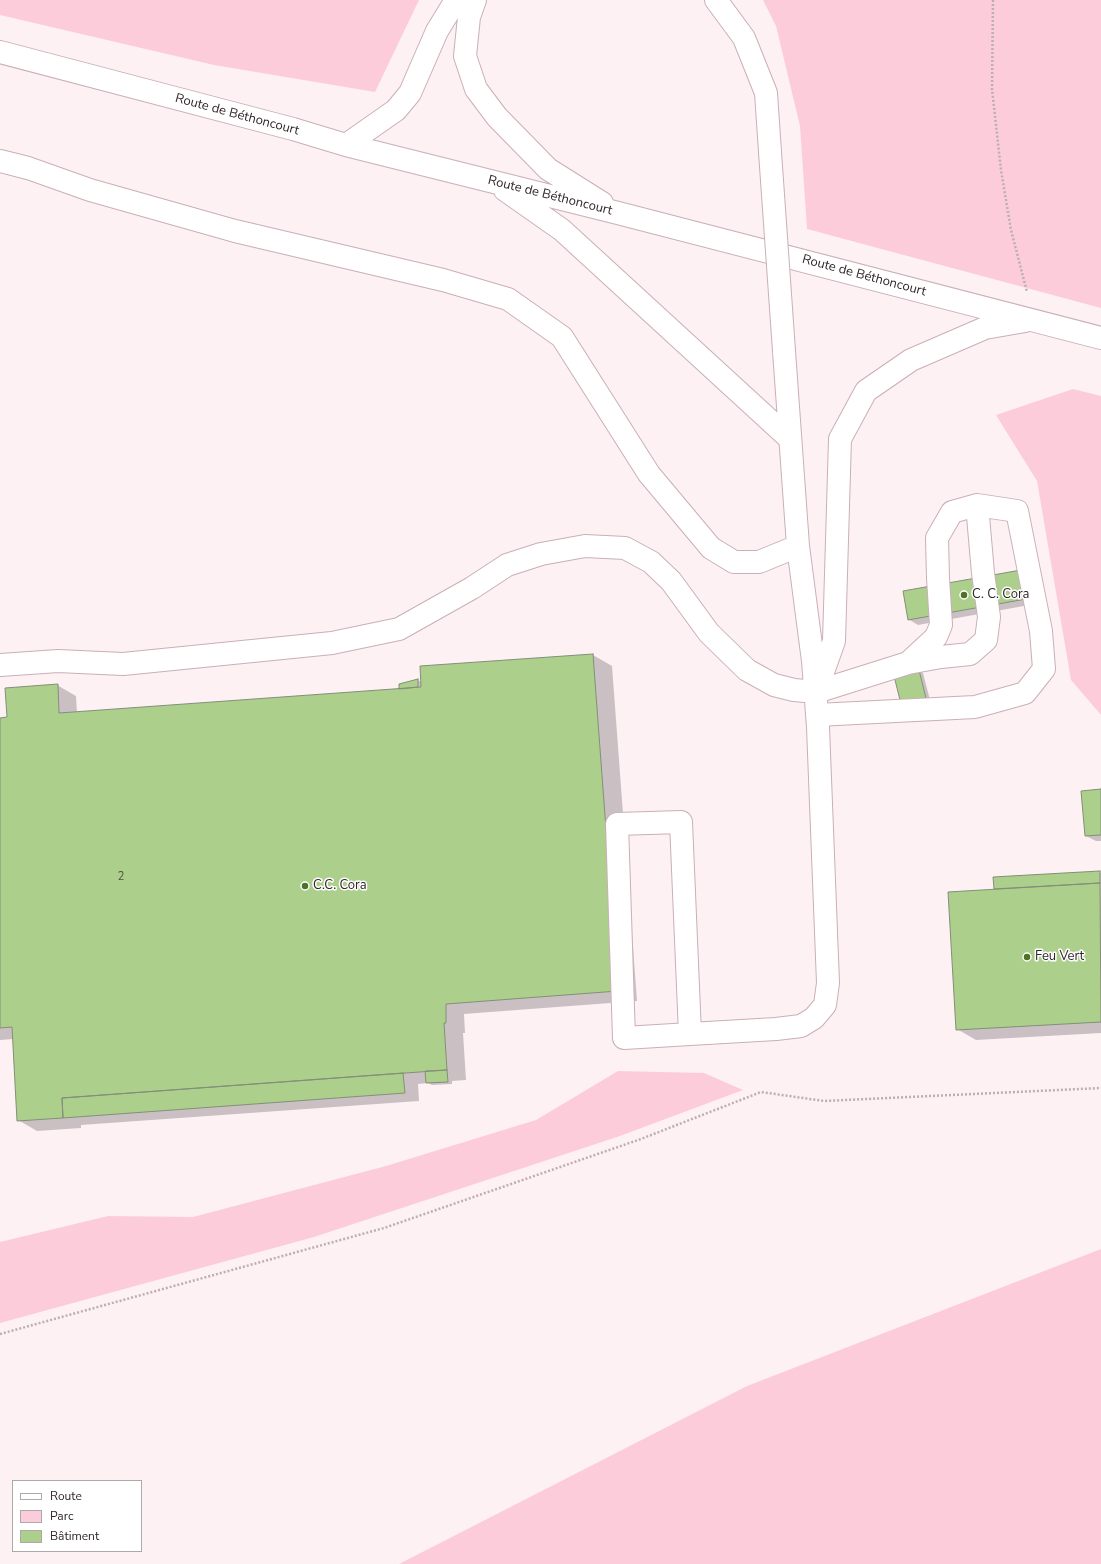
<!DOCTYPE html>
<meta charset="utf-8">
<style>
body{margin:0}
#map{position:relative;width:1101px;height:1564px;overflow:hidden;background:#fdf1f4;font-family:"Nunito Sans",sans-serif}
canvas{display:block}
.legend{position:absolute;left:12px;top:1480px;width:130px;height:72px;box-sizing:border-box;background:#fff;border:1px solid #ada8a9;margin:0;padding:5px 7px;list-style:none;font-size:12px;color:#312629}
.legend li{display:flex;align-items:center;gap:8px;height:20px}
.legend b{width:20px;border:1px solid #ada8a9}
</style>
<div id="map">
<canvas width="1101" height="1564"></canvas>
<ul class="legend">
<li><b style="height:5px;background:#fff"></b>Route</li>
<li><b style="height:11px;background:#fdccdb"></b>Parc</li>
<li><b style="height:11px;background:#accf8b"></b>Bâtiment</li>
</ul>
</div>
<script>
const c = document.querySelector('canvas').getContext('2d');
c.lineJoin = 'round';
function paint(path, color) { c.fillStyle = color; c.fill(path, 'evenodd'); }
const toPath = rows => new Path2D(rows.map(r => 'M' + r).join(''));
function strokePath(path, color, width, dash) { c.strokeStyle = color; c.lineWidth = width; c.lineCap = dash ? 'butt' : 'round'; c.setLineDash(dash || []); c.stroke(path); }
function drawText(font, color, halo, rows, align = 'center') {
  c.font = font + ' "Nunito Sans",sans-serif'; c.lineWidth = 3; c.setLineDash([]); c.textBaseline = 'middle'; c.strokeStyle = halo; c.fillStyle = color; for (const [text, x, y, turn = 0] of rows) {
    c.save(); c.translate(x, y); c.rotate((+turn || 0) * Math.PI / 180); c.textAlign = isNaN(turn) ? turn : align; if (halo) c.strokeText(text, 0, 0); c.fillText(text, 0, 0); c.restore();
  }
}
const green = toPath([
 [0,0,419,0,375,92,214,65,0,15],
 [763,0,1101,0,1101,308,807,229,800,126,776,26],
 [1073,389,1101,396,1101,715,1071,680,1037,481,996,415],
 [618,1071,704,1073,743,1090,620,1136,314,1237,0,1323,0,1242,108,1216,193,1217,386,1166,536,1120],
 [1101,1249,1101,1564,399,1564,747,1386]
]);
const shadow = toPath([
 [1021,571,1035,604,918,625,908,619],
 [593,655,612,666,637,1001,464,1014,465,1033,463,1033,466,1080,452,1081,452,1084,432,1085,428,1083,418,1084,419,1101,81,1125,81,1128,37,1131,18,1120,13,1039,0,1040,0,719,8,718,57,685,76,696,77,713,400,690,418,680,422,683,421,667],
 [919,671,923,673,930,700,906,706],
 [1101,790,1101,841,1096,841,1086,836],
 [1100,872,1101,873,1101,1033,976,1040,957,1029,998,890,995,888]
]);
const building = toPath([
 [1021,570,1026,599,908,620,903,591,1021,570],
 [593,654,618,991,446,1004,446,1023,444,1023,447,1070,62,1098,63,1118,17,1121,12,1027,0,1028,0,718,7,717,5,688,58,684,59,713,421,687,420,666,593,654],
 [919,670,926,698,901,704,894,676,919,670],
 [418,679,418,687,399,689,399,684,418,679],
 [1101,789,1101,835,1085,836,1081,791,1101,789],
 [1100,871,1100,883,994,889,993,877,1100,871],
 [1100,883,1101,1022,956,1030,948,892,1100,883],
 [447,1070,448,1082,426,1083,425,1071,447,1070],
 [403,1073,405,1093,63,1118,62,1098,403,1073]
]);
const path = toPath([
 [993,0,992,89,1001,170,1011,230,1027,292],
 [0,1334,384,1228,641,1139,761,1092,824,1101,1101,1088]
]);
const minor = toPath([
 [475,0,469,17,465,56,476,89,497,117,548,169,602,203],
 [716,0,744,38,766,93,770,152],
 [0,52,293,129,346,145,618,213,1101,338],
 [346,145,396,110,410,93,437,31,456,0],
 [0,161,28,168,90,190,235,231,443,280,508,299,562,337,649,474,711,548,734,562,759,562,798,546],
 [505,190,562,230,790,439],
 [908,663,936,637,941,625,938,578,937,538,952,512,977,505],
 [0,665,58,661,123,664,332,643,399,629,472,588,507,565,541,554,585,546,625,548,651,562,671,581,709,633,747,670,774,685,794,690,816,692,908,663,941,657,970,654,986,640,989,617,983,573,977,505,1017,511,1041,631,1044,669,1025,693,975,707,817,715],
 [818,686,834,641,840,439,866,391,911,360,985,328,1025,321],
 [690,1034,681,822,617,824,624,1038,690,1034,776,1029,801,1026,814,1018,825,1005,828,983,818,727,813,661,798,546,784,351]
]);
const minorBridge = toPath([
 [770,152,784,351]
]);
const markers = [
 [964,595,4,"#4f7128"],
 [305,886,4,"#4f7128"],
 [1027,957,4,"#4f7128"]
];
const numberNames = [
 ["2",121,877]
];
const streetNames = [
 ["Route de Béthoncourt",237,115,15],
 ["Route de Béthoncourt",550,196,14],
 ["Route de Béthoncourt",864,276,15]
];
const poiNames = [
 ["C. C. Cora",972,595],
 ["C.C. Cora",313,886],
 ["Feu Vert",1035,957]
];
paint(green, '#fdccdb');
paint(shadow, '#0003');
paint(building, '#accf8b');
strokePath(building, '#838e79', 1);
strokePath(minor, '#caafb7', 24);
strokePath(path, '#baafb2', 2.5, [2, 2]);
strokePath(minor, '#fff', 22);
strokePath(minorBridge, '#caafb7', 24, []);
strokePath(minorBridge, '#fff', 22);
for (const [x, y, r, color] of markers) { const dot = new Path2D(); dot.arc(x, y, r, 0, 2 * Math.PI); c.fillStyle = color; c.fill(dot); strokePath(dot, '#fff', 1.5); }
drawText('11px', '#505042', null, numberNames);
drawText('13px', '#312629', '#fff', streetNames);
drawText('13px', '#312629', '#fff', poiNames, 'left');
</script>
